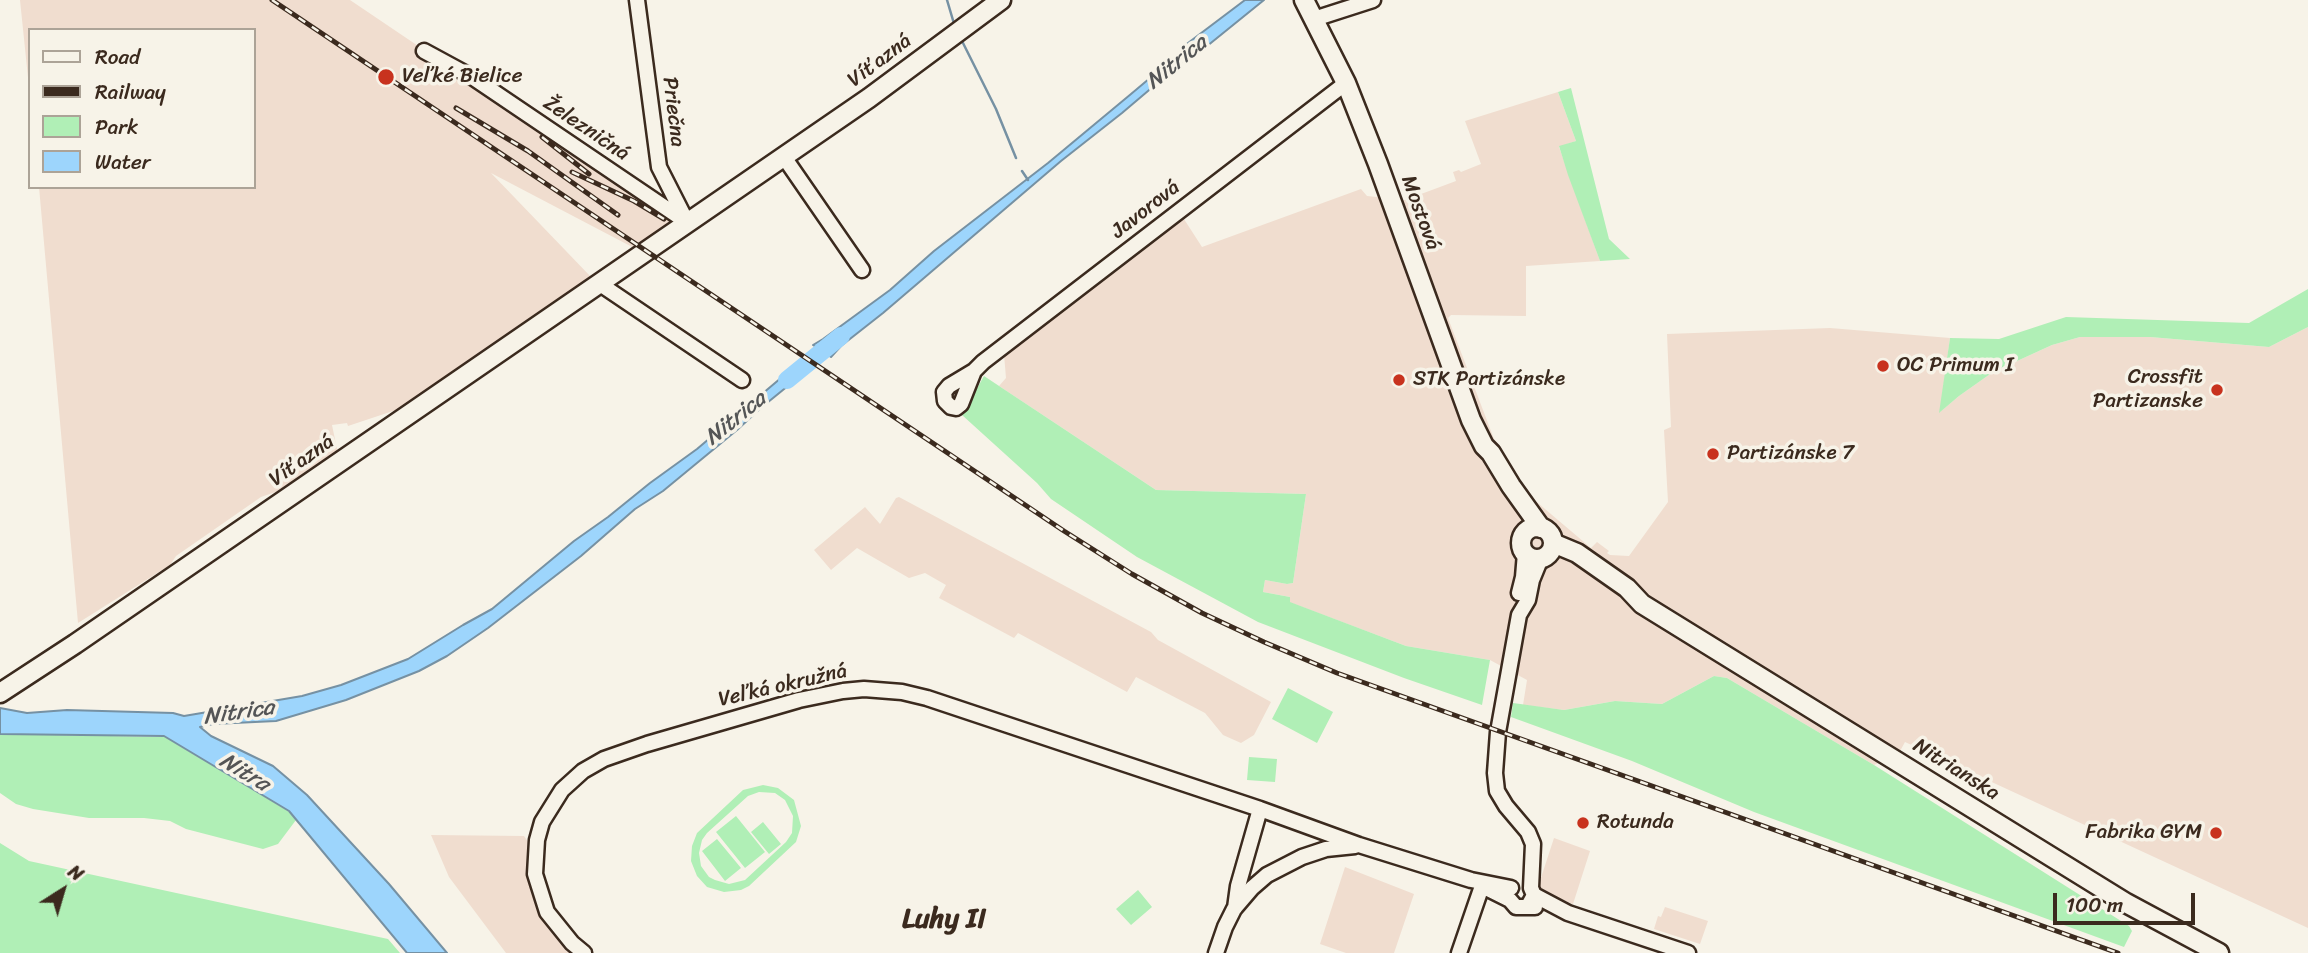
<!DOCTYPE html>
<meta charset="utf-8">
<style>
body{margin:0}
#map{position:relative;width:2308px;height:953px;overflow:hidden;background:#f7f3e8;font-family:Sriracha,sans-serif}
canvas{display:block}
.legend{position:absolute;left:28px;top:28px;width:228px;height:161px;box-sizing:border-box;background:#f7f3e8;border:2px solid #aca397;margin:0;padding:9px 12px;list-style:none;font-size:21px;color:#3b2a1e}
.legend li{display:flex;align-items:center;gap:14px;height:35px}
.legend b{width:35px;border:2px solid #aca397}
.north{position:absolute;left:28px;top:855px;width:70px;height:70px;-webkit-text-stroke:5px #f7f3e8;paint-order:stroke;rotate:37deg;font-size:19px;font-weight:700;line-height:28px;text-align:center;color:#3b2a1e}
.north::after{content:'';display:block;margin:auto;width:24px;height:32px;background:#3b2a1e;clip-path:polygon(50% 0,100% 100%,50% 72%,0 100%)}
.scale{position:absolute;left:2053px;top:893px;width:142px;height:32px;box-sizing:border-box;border:4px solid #3b2a1e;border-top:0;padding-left:9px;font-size:21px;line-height:24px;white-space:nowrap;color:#3b2a1e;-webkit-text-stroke:5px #f7f3e8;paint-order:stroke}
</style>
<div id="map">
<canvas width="2308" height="953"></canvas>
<ul class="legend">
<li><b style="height:9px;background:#f7f3e8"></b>Road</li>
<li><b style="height:9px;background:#3b2a1e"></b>Railway</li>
<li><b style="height:19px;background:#b0efb6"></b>Park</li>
<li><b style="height:19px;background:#9dd5fc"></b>Water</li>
</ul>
<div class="north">N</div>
<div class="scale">100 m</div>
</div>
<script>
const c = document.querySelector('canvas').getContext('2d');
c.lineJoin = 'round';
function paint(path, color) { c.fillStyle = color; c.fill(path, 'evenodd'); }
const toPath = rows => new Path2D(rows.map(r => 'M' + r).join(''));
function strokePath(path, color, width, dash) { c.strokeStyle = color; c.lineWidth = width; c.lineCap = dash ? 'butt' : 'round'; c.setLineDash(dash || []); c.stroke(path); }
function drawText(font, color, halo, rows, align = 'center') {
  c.font = font + ' Sriracha,sans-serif'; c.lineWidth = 7; c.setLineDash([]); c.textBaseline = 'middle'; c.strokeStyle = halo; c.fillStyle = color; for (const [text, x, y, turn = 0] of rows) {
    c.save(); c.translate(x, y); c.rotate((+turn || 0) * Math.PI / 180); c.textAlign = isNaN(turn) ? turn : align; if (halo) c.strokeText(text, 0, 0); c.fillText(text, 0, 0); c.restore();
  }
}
const built = toPath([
 [20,0,350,0,670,216,671,220,636,249,491,173,591,277,408,406,348,426,347,423,332,425,338,454,287,488,261,497,176,556,170,565,78,623,39,187,254,187,254,30,30,30,30,97],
 [1558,92,1576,141,1559,147,1600,261,1526,266,1526,316,1451,315,1448,318,1494,439,1511,470,1532,498,1591,548,1597,542,1609,551,1607,553,1610,555,1629,556,1668,502,1664,430,1671,427,1667,334,1830,328,1950,338,1940,412,1959,396,1993,372,2052,345,2080,337,2150,337,2269,347,2308,327,2308,928,1905,742,1899,753,1874,765,1727,678,1714,676,1662,704,1615,701,1564,710,1523,705,1527,680,1490,660,1406,646,1289,602,1290,597,1263,592,1265,580,1287,584,1293,583,1306,494,1156,490,999,386,1006,378,1004,354,1182,216,1202,247,1361,189,1367,196,1405,200,1456,181,1453,172,1459,170,1461,172,1481,164,1465,121],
 [899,497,1151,632,1158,640,1271,702,1254,735,1241,743,1223,735,1205,713,1136,677,1127,692,1018,633,1014,638,939,598,946,585,925,573,909,578,857,548,831,570,814,550,865,507,880,524,896,498],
 [431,835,524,836,531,846,530,879,538,908,552,930,575,953,506,953,449,877],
 [1554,838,1590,851,1573,904,1544,893,1538,887],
 [1345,867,1414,894,1394,953,1346,953,1320,944],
 [1665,907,1708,921,1700,944,1654,929,1658,916,1661,917]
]);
const green = toPath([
 [1571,88,1609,239,1630,259,1600,261,1568,175,1559,146,1576,141,1558,92],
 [2308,289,2308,327,2269,347,2150,337,2080,337,2052,345,1993,372,1959,396,1939,413,1950,338,1999,339,2066,317,2249,323],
 [984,376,1156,490,1306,494,1293,583,1287,584,1265,580,1263,592,1290,597,1290,602,1406,646,1490,660,1482,705,1404,678,1258,622,1137,557,1051,499,1037,483,962,415],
 [1714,676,1727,678,1874,765,2129,926,2132,931,2124,947,1754,812,1632,761,1511,717,1513,703,1564,710,1615,701,1662,704],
 [1288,688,1333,712,1317,743,1272,719],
 [0,734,165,737,288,811,296,820,278,844,263,849,186,829,170,821,144,818,89,818,33,809,16,804,0,793],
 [1249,757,1277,759,1275,782,1247,780],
 [763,785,778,788,794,800,801,826,796,842,749,886,741,890,724,892,707,887,697,876,691,861,692,846,697,833,743,790],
 [759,792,775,793,785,800,793,816,792,833,786,842,745,880,729,884,715,880,709,877,701,866,699,853,702,840,707,833,748,796],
 [736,816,765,852,745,868,716,832],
 [763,822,781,844,769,854,751,832],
 [717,839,741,868,725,881,702,851],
 [0,843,29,861,388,939,400,953,0,953],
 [1138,890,1152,907,1131,925,1116,909]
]);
const water = toPath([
 [1245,0,1264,0,1196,55,1181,63,1122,113,1061,161,883,313,841,346,831,357,813,345,823,339,890,290,934,251,1048,163,1131,94,1181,52,1184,46,1245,0],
 [801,361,810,368,762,407,737,430,663,491,635,509,581,556,488,628,447,656,419,671,346,700,276,721,213,724,200,727,211,736,273,766,307,795,389,884,447,953,407,953,289,811,164,736,0,734,0,708,27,713,67,710,173,713,184,716,302,696,341,685,408,659,463,625,492,609,574,541,608,517,650,483,697,449,801,361]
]);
const stream = toPath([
 [947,0,955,27],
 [961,39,996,109,1016,158],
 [1022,171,1028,180]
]);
const river = toPath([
 [787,380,841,336]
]);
const minor = toPath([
 [637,0,659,167,687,222],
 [1314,19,1373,0],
 [424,51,472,77,688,223],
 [784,157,862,270],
 [600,284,742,380],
 [974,371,961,404,956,408,951,407,945,401,944,392,949,386,974,371,983,362,1346,83],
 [1519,593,1523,577,1525,553],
 [1484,887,1510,900,1516,907,1535,907],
 [1534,895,1568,913,1688,953],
 [1528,906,1534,895,1531,888,1533,844,1528,832,1506,806,1497,791,1495,773,1498,732,1519,615,1528,600,1532,580,1541,558],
 [1235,908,1238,886,1260,809],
 [584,953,572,943,547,912,535,874,537,840,542,822,562,790,583,771,604,759,647,744,799,700,843,691,864,689,902,692,927,698,1260,809,1359,845,1471,880,1511,888],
 [1216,953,1225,927,1234,909,1252,888,1267,875,1302,857,1326,849,1355,846],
 [1459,953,1482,886]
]);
const major = toPath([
 [1304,0,1346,83,1378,164,1471,420,1484,446,1491,453,1511,486,1541,528],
 '1521 543a16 16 0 1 1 32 0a16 16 0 1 1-32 0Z',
 [1553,543,1577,553,1627,588,1642,604,2126,903,2219,953],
 [0,693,75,644,869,98,1001,0]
]);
const rail = toPath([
 [272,0,1064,531,1132,574,1202,613,1264,642,1337,673,2118,953],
 [456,108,528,151,618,215],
 [542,137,589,174],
 [572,172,634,201,664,219]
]);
const markers = [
 [386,77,9,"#c8321e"],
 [1883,366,7,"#c8321e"],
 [1399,380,7,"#c8321e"],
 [2217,390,7,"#c8321e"],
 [1713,454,7,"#c8321e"],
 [1583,823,7,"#c8321e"],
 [2216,833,7,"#c8321e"]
];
const streetNames = [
 ["Víťazná",880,61,-37],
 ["Priečna",673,112,83],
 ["Železničná",586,129,34],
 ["Javorová",1146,210,-38],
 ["Mostová",1420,213,70],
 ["Víťazná",302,461,-35],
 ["Veľká okružná",783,686,-13],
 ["Nitrianska",1956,770,32]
];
const poiNames = [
 ["Veľké Bielice",402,77],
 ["OC Primum I",1897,366],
 ["Crossfit",2203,378,"right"],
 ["Partizanske",2203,402,"right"],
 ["STK Partizánske",1413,380],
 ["Partizánske 7",1727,454],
 ["Rotunda",1597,823],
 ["Fabrika GYM",2202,833,"right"]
];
const waterNames = [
 ["Nitrica",1177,63,-39],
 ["Nitrica",736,419,-39],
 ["Nitrica",239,713,-8],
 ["Nitra",244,773,31]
];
const districtNames = [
 ["Luhy II",944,920]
];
paint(built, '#f0ddcf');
paint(green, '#b0efb6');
paint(water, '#9dd5fc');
strokePath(water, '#7691a3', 2);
strokePath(stream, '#7691a3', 2.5);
strokePath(river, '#9dd5fc', 18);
strokePath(minor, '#3b2a1e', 19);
strokePath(major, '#3b2a1e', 23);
strokePath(minor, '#f7f3e8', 14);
strokePath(major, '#f7f3e8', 18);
strokePath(rail, '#3b2a1e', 5);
strokePath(rail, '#f7f3e8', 2.5, [8]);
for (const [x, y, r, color] of markers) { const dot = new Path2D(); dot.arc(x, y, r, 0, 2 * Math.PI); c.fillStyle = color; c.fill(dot); strokePath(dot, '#f7f3e8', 2.5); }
drawText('21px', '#3b2a1e', '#f7f3e8', streetNames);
drawText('21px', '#3b2a1e', '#f7f3e8', poiNames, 'left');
drawText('italic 23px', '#545556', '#f7f3e8', waterNames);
drawText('bold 28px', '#3b2a1e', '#f7f3e8', districtNames);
</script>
